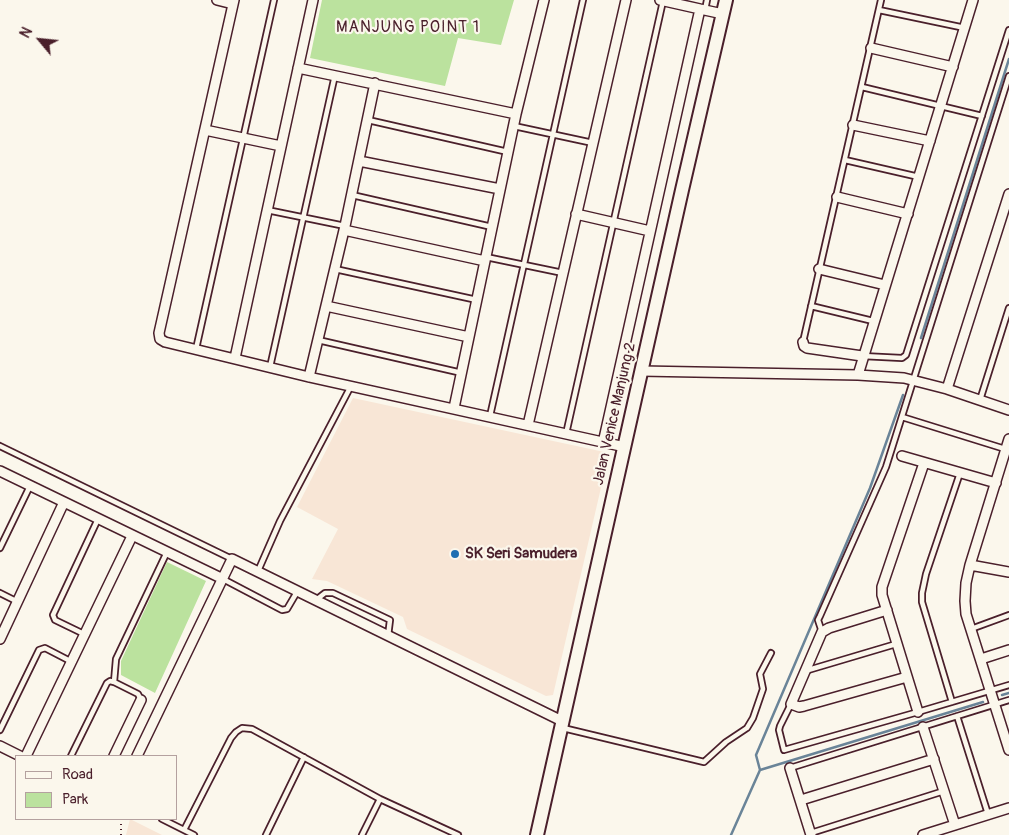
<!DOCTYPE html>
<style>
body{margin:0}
#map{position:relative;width:1009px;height:835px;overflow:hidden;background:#fbf7ec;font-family:Pangolin,sans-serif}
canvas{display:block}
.legend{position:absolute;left:15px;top:755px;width:162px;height:65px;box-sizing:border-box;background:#fbf7ec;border:1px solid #b4a19f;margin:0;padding:6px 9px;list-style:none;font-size:15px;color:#4a1f2b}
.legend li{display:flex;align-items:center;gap:10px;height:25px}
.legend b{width:25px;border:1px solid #b4a19f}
.north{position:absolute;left:15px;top:15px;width:50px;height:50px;-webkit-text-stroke:4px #fbf7ec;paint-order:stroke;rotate:298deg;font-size:14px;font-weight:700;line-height:20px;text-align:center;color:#4a1f2b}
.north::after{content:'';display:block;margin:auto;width:18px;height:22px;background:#4a1f2b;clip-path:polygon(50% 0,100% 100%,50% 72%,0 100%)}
</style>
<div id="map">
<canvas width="1009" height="835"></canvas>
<ul class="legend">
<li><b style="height:6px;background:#fbf7ec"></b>Road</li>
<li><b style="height:14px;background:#bbe29e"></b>Park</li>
</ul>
<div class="north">N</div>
</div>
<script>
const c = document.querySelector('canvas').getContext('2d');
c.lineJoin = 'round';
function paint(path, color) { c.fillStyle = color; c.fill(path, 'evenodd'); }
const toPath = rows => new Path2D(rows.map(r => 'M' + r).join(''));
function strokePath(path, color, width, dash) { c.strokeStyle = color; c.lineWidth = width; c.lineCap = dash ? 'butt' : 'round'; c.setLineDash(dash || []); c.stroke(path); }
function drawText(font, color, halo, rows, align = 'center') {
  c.font = font + ' Pangolin,sans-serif'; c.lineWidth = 4.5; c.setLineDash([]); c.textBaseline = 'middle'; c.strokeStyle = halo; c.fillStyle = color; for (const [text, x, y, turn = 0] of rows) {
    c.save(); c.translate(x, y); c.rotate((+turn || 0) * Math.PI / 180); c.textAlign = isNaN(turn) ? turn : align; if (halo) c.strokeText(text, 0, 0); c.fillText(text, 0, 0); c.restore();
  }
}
const built = toPath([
 [353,398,609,453,553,695,546,696,407,629,403,617,327,581,312,579,338,529,297,507],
 [130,819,162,835,126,835]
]);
const green = toPath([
 [322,0,514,0,501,45,458,38,445,86,310,58],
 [167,562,206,581,155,693,121,675,121,661]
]);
const stream = toPath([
 [921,338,1009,59],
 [1002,695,1009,693],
 [760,770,983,702],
 [731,835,760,770,756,755,870,488,903,395]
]);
const path = toPath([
 [121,819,121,835]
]);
const lane = toPath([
 [705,10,707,0],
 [879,10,965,28],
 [862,87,982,116],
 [368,120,508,152],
 [514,126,593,143],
 [845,160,919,177],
 [352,195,492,227],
 [267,210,345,226],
 [486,257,563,273],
 [335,269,477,300],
 [811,306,873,321],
 [318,340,462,373],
 [803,342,881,0],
 [196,349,274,0],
 [862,356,902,358,906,355,1009,30],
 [270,367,335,75],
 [980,400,1009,308],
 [490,416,583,0],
 [902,417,1005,449],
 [566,434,663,1],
 [0,446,232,559],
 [0,548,30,486],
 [258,571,280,521,351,386],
 [223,579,282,610,287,609,297,592],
 [0,593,18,602],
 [316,600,325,593,333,593,390,620,388,636],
 [971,629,1009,615],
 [822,632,818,620,820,616,886,467,1009,76],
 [86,635,55,620,53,615,98,519],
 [805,671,896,644],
 [114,682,116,659,167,552],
 [952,702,922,602,922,593,926,574,960,473],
 [791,704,780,726,779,730,784,750,918,712,1009,685],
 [957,716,988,814],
 [563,728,704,762,726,742,747,728,753,718,763,689,760,674,771,653],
 [0,730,39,650,45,648,72,662],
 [71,756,107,683,110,681,114,682,138,694,141,700],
 [790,768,1009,700],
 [162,819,194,835],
 [184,830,231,738,236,732,242,728,252,729,380,799,458,835],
 [811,833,944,791],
 [266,835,304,757],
 [362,835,380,799]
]);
const street = toPath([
 [217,0,233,4],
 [234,0,159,333,160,339,165,342,309,377,625,447],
 [700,9,723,14],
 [871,48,953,67],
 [298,68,516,114],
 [853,125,930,141],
 [205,130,281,146],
 [359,161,500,189],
 [837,197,908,214],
 [576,214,650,231],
 [344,230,485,261],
 [819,269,885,285],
 [326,306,469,337],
 [803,342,804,346,807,348,862,356],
 [235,358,313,0],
 [641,371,858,375,904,378,947,389,1009,410],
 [858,375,973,0],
 [309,377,345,226,375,83],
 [947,389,1009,194],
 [454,408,516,114,544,0],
 [528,425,626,0],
 [1009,439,970,565,966,583,965,601,966,614,1009,750],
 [603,443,700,9,660,0],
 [902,456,996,483],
 [0,471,223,579],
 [970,565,1009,572],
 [887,610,829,628,822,632,791,704,799,707,804,706,907,677],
 [0,639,64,502],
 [981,659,1009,650],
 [918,712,882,595,882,587,924,463],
 [923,727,955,825],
 [0,746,20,756],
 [26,756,132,536],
 [114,756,141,700],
 [137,756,232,559,562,721],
 [790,768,811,835],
 [801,800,934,759],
 [923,835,1009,808]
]);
const secondary = toPath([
 [537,835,682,190,726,0]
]);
const markers = [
 [455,554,5,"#1f6fb2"]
];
const streetNames = [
 ["Jalan Venice Manjung 2",615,414,-77]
];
const poiNames = [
 ["SK Seri Samudera",465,554]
];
const neighbourhoodNames = [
 ["MANJUNG POINT 1",408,28]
];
paint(built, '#f8e6d6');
paint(green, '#bbe29e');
strokePath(stream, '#6a8498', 2.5);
strokePath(lane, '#4a1f2b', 8);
strokePath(street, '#4a1f2b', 12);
strokePath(secondary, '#4a1f2b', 16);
strokePath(path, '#4a1f2b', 2, [1, 4]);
strokePath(lane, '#fbf7ec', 4.5);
strokePath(street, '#fbf7ec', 9);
strokePath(secondary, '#fbf7ec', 12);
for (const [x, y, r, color] of markers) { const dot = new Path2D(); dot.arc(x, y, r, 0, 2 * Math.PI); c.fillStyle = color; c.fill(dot); strokePath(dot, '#fbf7ec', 2); }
drawText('15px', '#4a1f2b', '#fbf7ec', streetNames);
drawText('bold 15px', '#4a1f2b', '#fbf7ec', poiNames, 'left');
c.letterSpacing = '1px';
drawText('16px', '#4a1f2b', '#fbf7ec', neighbourhoodNames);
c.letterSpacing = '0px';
</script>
